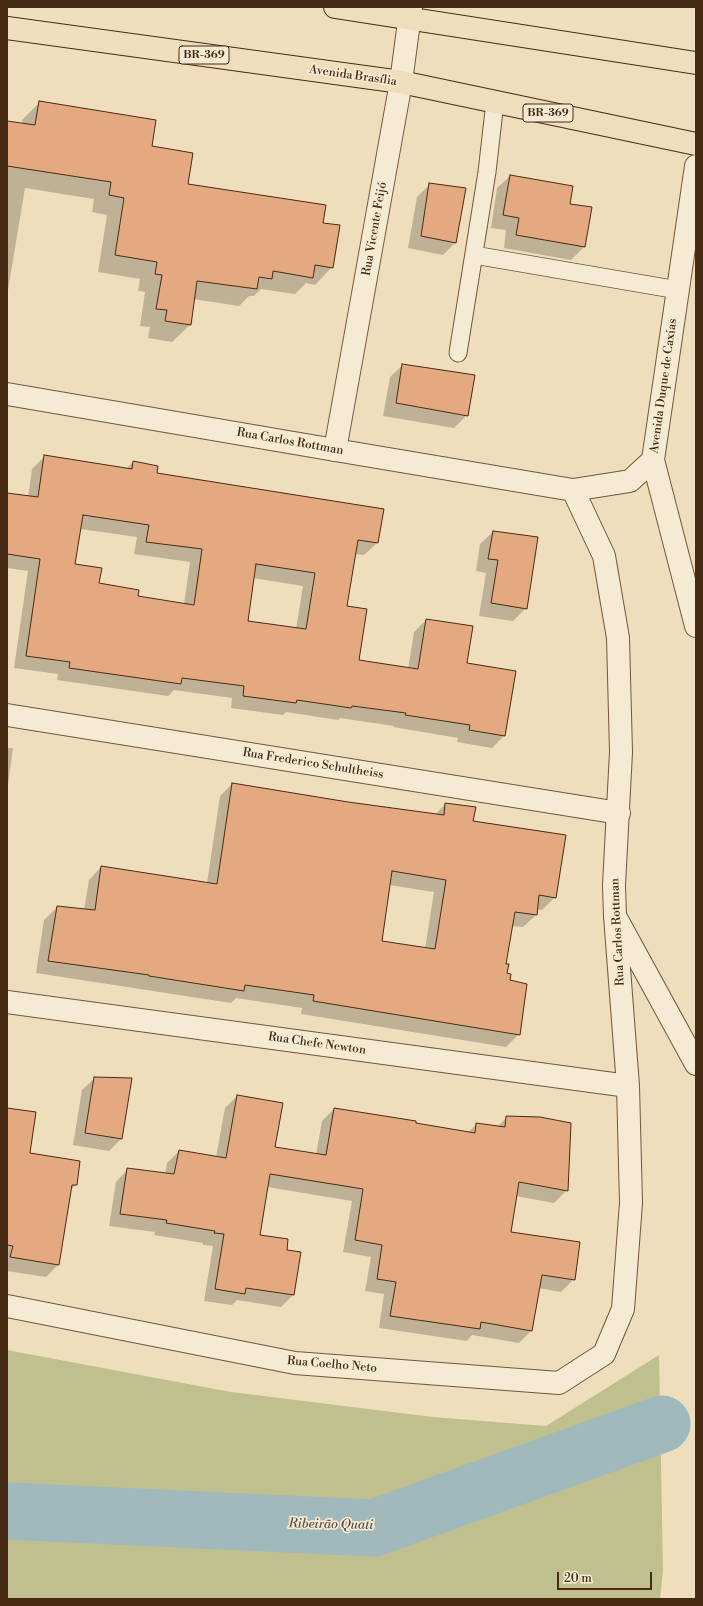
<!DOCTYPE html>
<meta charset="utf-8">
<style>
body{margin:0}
#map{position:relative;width:703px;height:1606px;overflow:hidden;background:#efdebc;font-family:"Libre Bodoni",serif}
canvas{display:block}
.frame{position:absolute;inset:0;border:8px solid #472a14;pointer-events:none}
.scale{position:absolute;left:557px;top:1572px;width:95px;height:18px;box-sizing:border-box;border:2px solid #472a14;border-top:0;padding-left:5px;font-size:12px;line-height:14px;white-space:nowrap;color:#472a14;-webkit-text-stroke:3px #f5ead3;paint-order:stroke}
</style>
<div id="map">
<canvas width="703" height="1606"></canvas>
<div class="frame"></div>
<div class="scale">20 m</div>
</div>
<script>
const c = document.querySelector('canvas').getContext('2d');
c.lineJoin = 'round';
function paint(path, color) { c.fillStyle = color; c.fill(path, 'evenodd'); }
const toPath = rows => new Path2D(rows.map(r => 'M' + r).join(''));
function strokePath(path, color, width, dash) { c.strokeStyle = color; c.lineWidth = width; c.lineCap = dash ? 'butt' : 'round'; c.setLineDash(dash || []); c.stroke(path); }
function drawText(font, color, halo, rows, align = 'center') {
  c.font = font + ' "Libre Bodoni",serif'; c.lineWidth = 3.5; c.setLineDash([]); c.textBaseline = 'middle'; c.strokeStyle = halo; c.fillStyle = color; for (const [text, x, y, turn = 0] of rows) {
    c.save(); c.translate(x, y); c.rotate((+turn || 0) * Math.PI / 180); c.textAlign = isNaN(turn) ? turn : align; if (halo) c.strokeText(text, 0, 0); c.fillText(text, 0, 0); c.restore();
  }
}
const green = toPath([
 [7,1350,231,1392,433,1417,546,1426,659,1355,663,1571,660,1599,7,1599]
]);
const shadow = toPath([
 [40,102,151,147,187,184,322,223,332,267,315,285,306,283,295,294,261,289,254,296,249,296,239,306,193,299,190,325,172,342,148,338,150,327,140,326,145,292,138,291,140,279,98,272,107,215,92,212,94,199,25,188,7,296,7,122,22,124,22,120],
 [510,176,569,205,590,208,584,247,571,260,504,248,506,230,491,228,497,188],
 [430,184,455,243,443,255,408,248,417,197],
 [403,365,467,415,454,428,383,416,390,377],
 [45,456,126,469,133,462,156,473,377,543,364,555,355,554,346,607,358,661,408,669,414,632,426,620,466,664,505,735,492,748,457,742,458,738,393,727,394,726,340,718,338,720,286,712,283,715,231,708,232,698,174,690,168,696,57,680,58,674,14,668,28,571,7,568,7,494,28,497,32,469],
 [80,529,137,537,134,554,190,562,184,604,137,597,98,584,74,565],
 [253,578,303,586,296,629,247,622],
 [493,532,526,608,513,621,479,616,486,573,476,571,480,544],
 [7,748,13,748,7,792],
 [232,784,348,803,435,815,445,804,472,822,555,897,542,910,536,909,536,915,523,927,511,926,505,965,519,1034,506,1047,301,1014,302,1008,236,998,231,1003,36,973,44,920,57,907,84,910,89,880,101,867,207,883,220,796],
 [389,885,434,892,425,949,381,942],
 [95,1078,121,1139,109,1151,73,1145,82,1090],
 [237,1096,274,1148,316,1155,322,1121,334,1109,467,1133,477,1124,497,1127,507,1117,567,1190,554,1203,516,1196,510,1233,574,1279,561,1292,538,1288,531,1331,519,1343,472,1335,467,1341,379,1328,384,1294,365,1291,371,1257,343,1252,352,1201,267,1187,259,1236,285,1250,293,1295,281,1307,237,1300,232,1305,204,1301,213,1246,203,1245,203,1243,154,1235,155,1232,109,1226,116,1182,128,1169,165,1174,167,1163,179,1151,216,1157,225,1108],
 [7,1109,29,1154,76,1185,70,1190,59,1264,46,1277,7,1271]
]);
const river = toPath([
 [7,1511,374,1528,662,1424]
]);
const building = toPath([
 [39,101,156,120,152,146,193,153,188,184,326,205,323,223,340,225,333,268,315,265,313,278,273,271,272,279,259,277,257,289,197,281,191,325,165,321,167,310,156,309,162,275,155,274,157,262,115,255,124,198,109,195,111,182,7,166,7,121,35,125,39,101],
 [510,175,573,186,570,204,592,207,585,247,516,235,519,218,503,215,510,175],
 [429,183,466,188,456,243,421,236,429,183],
 [402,364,475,375,468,416,396,403,402,364],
 [44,455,132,469,133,461,158,466,157,473,384,509,378,543,358,540,347,606,367,609,359,660,418,669,426,619,473,626,467,663,516,671,505,736,469,730,470,725,405,715,406,713,352,706,351,708,297,700,296,703,243,696,244,686,182,678,181,684,69,668,70,662,26,656,40,559,7,554,7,493,38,497,44,455],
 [83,515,149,525,146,542,202,549,194,605,138,596,139,590,99,583,102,568,75,564,83,515],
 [256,564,315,573,306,629,248,621,256,564],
 [493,531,538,537,527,609,491,603,498,560,488,559,493,531],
 [232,783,348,802,444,815,445,803,476,807,473,821,566,835,556,898,539,895,537,915,515,912,506,964,509,964,507,973,511,974,510,980,527,984,520,1035,313,1001,314,995,245,985,244,991,149,976,149,975,48,961,57,906,95,910,101,866,217,884,232,783],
 [392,871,446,880,435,949,382,941,392,871],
 [94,1077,132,1078,122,1139,85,1133,94,1077],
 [237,1095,283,1103,275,1147,326,1155,334,1108,416,1121,416,1123,475,1133,476,1123,505,1127,506,1116,540,1117,571,1123,568,1191,519,1182,511,1232,580,1242,575,1280,542,1275,532,1331,481,1322,480,1329,390,1316,396,1282,377,1279,382,1245,355,1240,363,1189,270,1174,260,1235,288,1239,287,1250,301,1252,294,1295,246,1288,245,1294,215,1289,224,1234,214,1233,215,1231,166,1223,167,1220,120,1214,127,1168,174,1174,179,1150,226,1158,237,1095],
 [7,1108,36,1112,30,1153,80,1161,77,1185,72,1185,59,1265,10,1257,13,1246,7,1245,7,1108]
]);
const service = toPath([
 [474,255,678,290],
 [458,353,487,172,495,102]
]);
const minor = toPath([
 [7,394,335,450],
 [573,490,630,481,653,460],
 [7,715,619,813],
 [7,1002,628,1086],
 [7,1306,295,1363,559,1383,604,1354,623,1309,631,1203,628,1086,615,916]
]);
const tertiary = toPath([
 [411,7,401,82,335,450,573,490,604,556,618,638,621,752,614,885,615,916,696,1064],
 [696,166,653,460,696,626]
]);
const trunk = toPath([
 [335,7,696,63],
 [7,28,401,82,696,144]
]);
const shields = [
 [204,55,50],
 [548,113,50]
];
const shieldNames = [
 ["BR-369",204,55],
 ["BR-369",548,113]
];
const streetNames = [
 ["Avenida Brasília",353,76,8],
 ["Rua Vicente Feijó",375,229,-80],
 ["Avenida Duque de Caxias",664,386,-82],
 ["Rua Carlos Rottman",290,442,10],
 ["Rua Frederico Schultheiss",313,764,9],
 ["Rua Carlos Rottman",618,932,-93],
 ["Rua Chefe Newton",317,1044,8],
 ["Rua Coelho Neto",332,1365,5]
];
const waterNames = [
 ["Ribeirão Quati",331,1525,1]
];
paint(green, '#bfc08d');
paint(shadow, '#0003');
strokePath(river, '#9fb9bc', 57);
paint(building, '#e5a981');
strokePath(building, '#472a14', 1);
strokePath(service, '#71573e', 19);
strokePath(minor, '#71573e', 24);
strokePath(tertiary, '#71573e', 24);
strokePath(trunk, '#472a14', 24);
strokePath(service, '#f5ead3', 17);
strokePath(minor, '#f5ead3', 22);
strokePath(tertiary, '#f5ead3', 22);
strokePath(trunk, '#efdebc', 22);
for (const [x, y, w] of shields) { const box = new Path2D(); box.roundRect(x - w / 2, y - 9, w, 18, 3); c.fillStyle = '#f5ead3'; c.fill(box); strokePath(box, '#472a14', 1); }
drawText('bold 11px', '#472a14', null, shieldNames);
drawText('12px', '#472a14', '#f5ead3', streetNames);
drawText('italic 13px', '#5d4e3e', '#f5ead3', waterNames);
</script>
